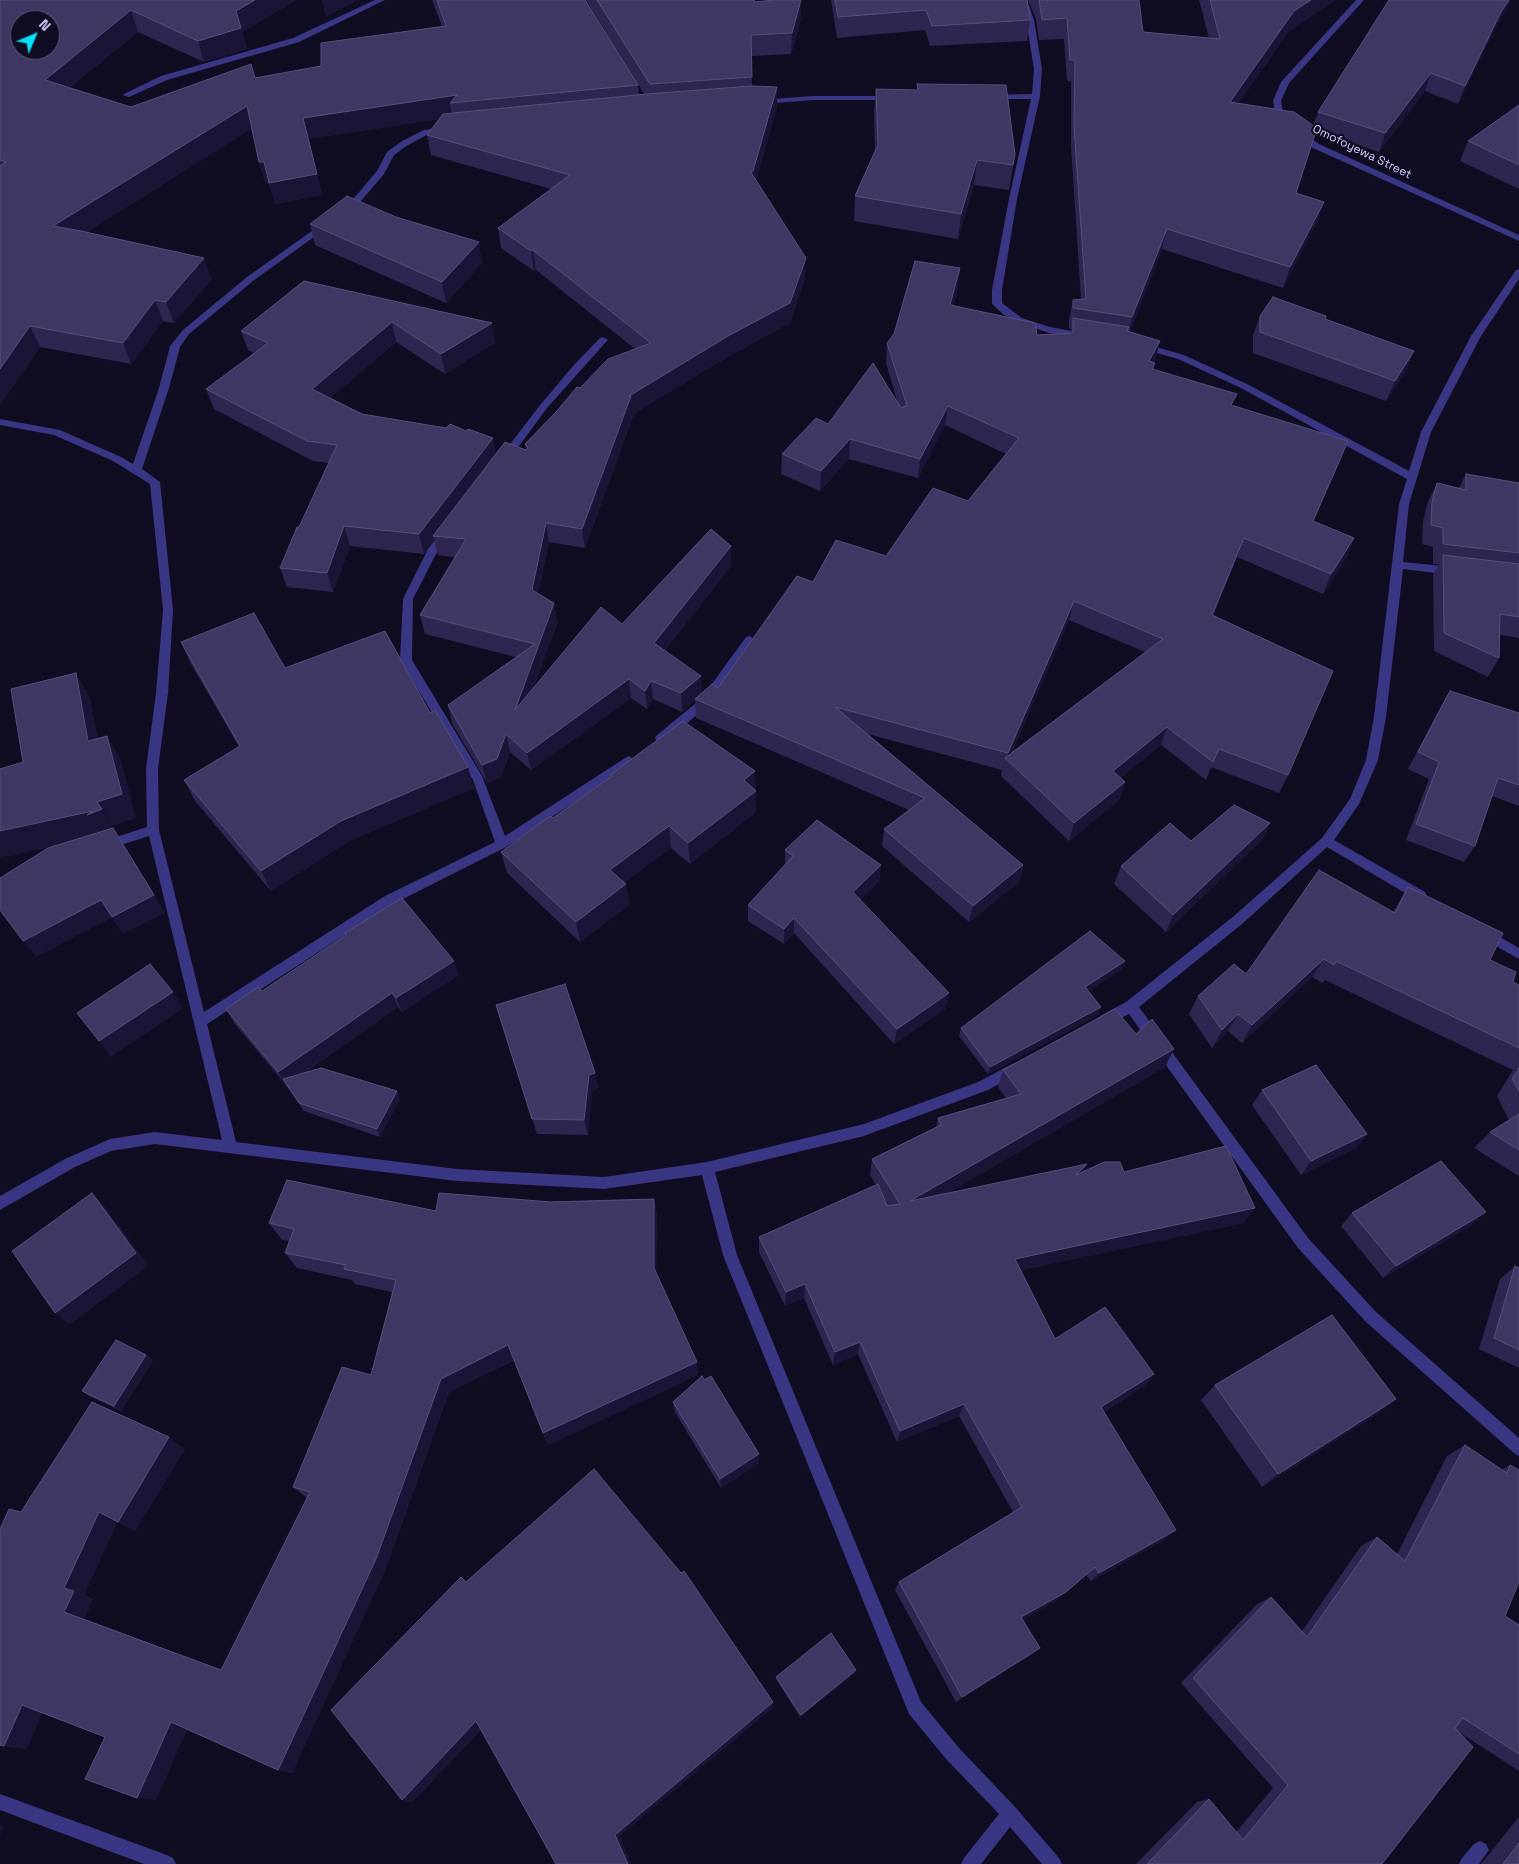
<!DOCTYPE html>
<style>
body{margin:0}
#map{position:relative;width:1519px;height:1864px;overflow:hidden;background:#100d22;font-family:"Space Grotesk",sans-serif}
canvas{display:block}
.north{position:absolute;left:10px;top:10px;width:50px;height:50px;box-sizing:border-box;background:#100d22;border:1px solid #5e5a7a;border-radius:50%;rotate:45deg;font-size:14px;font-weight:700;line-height:20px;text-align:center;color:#d4ceff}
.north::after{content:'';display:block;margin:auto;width:18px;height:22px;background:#00e0f9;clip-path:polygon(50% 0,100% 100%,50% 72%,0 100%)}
</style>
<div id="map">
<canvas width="1519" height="1864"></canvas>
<div class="north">N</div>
</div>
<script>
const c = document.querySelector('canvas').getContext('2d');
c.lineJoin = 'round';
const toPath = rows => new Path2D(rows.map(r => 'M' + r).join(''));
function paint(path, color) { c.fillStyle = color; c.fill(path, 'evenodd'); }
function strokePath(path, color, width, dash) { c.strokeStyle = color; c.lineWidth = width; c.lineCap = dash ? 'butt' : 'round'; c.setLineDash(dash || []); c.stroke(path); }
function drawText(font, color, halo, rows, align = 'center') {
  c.font = font + ' "Space Grotesk",sans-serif'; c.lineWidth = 4.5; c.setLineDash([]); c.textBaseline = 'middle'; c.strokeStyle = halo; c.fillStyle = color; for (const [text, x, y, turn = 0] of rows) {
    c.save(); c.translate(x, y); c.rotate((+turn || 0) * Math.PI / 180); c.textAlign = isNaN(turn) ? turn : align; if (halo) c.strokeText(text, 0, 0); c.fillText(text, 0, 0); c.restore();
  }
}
const minor = toPath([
 [375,0,385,0,299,42,167,80,129,97,122,95,161,76,293,38,375,0],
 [1019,0,1027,0,1034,20,1042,69,1040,96,1017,199,1002,290,1002,303,1022,318,1050,327,1088,334,1088,338,1085,339,1049,333,1016,322,1003,314,992,304,992,290,1009,199,1031,99,991,99,987,97,991,95,1032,94,1034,69,1026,20,1019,0],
 [1356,0,1364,0,1289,83,1281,101,1284,117,1297,129,1319,144,1519,235,1519,241,1313,148,1291,133,1276,118,1273,101,1281,82,1356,0],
 [813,96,891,96,895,98,891,100,813,100,761,104,757,102,761,100,813,96],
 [445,127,449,130,448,132,429,134,408,145,394,155,384,174,355,208,347,213,341,213,341,209,349,204,377,171,387,152,402,141,424,130,445,127],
 [326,221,329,222,329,226,253,281,189,334,180,347,169,388,142,469,160,482,173,610,168,693,158,769,159,830,204,1012,385,896,495,842,473,780,400,660,403,599,428,549,442,531,446,530,451,534,436,554,413,599,412,660,482,776,505,836,625,758,629,756,635,761,633,764,506,847,393,904,207,1024,236,1142,457,1169,604,1177,707,1162,864,1124,978,1082,1010,1065,1015,1063,1020,1065,1022,1069,1020,1073,988,1090,864,1136,715,1172,737,1255,921,1702,959,1748,1016,1808,1059,1858,1062,1864,1042,1864,1010,1827,981,1864,961,1864,964,1858,999,1814,947,1760,909,1714,723,1255,702,1175,604,1189,457,1181,155,1144,111,1151,75,1167,0,1210,0,1196,65,1159,110,1139,155,1132,222,1140,149,836,105,850,101,848,99,845,101,842,147,827,146,769,156,693,163,610,150,484,113,461,54,435,0,425,0,419,60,430,121,457,133,464,159,388,170,346,183,330,247,277,326,221],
 [1519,269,1519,279,1481,336,1431,432,1409,504,1403,562,1452,567,1457,571,1452,575,1403,569,1386,717,1378,760,1359,804,1334,840,1425,892,1427,896,1425,900,1421,901,1417,900,1327,847,1242,924,1139,1007,1308,1238,1376,1312,1519,1438,1519,1456,1514,1453,1366,1322,1298,1248,1129,1014,1105,1026,1100,1024,1099,1020,1100,1016,1126,1002,1234,916,1322,838,1350,799,1366,760,1374,717,1399,504,1407,479,1241,388,1178,359,1139,348,1137,346,1142,343,1184,355,1247,384,1409,471,1421,432,1471,336,1516,270,1519,269],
 [603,337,608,340,606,342,547,408,508,461,500,461,500,457,541,404,573,366,600,338,603,337],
 [750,636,755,640,754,643,709,705,665,741,657,741,655,738,657,735,701,699,746,637,750,636],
 [1484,928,1519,948,1519,959,1480,937,1478,933,1480,929,1484,928],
 [0,1794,167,1855,173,1858,176,1864,144,1864,0,1810,0,1794],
 [1480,1841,1486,1844,1489,1850,1479,1864,1459,1864,1462,1858,1474,1844,1480,1841]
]);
const wall = toPath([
 [0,0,296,0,242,32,247,49,204,62,138,32,69,88,131,107,255,78,321,66,442,26,432,0,585,0,638,85,639,95,644,94,586,0,755,0,755,2,801,19,791,54,751,56,752,86,777,87,777,107,756,180,805,278,790,323,729,356,633,414,633,416,585,548,549,542,538,594,558,622,533,688,622,624,731,566,665,650,702,693,718,688,813,582,886,556,968,501,1006,454,945,425,918,478,849,459,820,491,781,474,782,454,828,424,898,404,886,363,887,343,958,288,953,306,1037,335,1070,333,1071,329,1069,328,1069,320,1073,300,1081,299,1071,146,1071,81,1067,81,1064,39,1039,40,1036,19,1028,0,1139,0,1143,32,1209,38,1199,0,1335,0,1288,32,1238,104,1313,126,1318,112,1494,30,1458,104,1425,91,1379,152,1316,131,1296,193,1324,202,1317,222,1283,288,1162,249,1130,332,1160,341,1154,363,1154,369,1233,406,1340,461,1313,522,1354,538,1346,558,1323,594,1237,557,1213,616,1288,775,1279,793,1211,767,1206,780,1161,745,1120,778,1125,782,1119,800,1069,841,1001,776,1002,770,868,734,1023,865,1019,882,969,922,882,846,884,829,909,810,696,718,695,700,682,712,653,699,647,709,631,698,531,770,510,752,501,777,487,783,452,723,448,705,516,657,425,634,420,615,455,557,438,555,434,540,424,554,350,546,333,592,287,587,280,568,329,463,313,461,214,409,206,389,254,353,248,350,241,331,304,281,495,343,445,374,396,342,330,398,362,414,496,454,526,449,525,444,580,388,635,349,536,270,534,271,501,248,498,228,551,189,431,155,427,135,439,119,308,139,322,195,275,204,269,183,266,184,259,162,252,128,87,232,212,279,174,323,163,321,131,364,40,347,0,405],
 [1069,620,1145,652,1012,752],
 [831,0,1027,0,1030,20,1027,41,930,46,925,30,837,38],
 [917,84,1015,154,1009,190,974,185,958,239,854,221,855,196,875,150,874,114,876,89,917,90],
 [1519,105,1519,189,1460,161,1468,141],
 [310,224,482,263,446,303,315,245],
 [1260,316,1326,316,1325,319,1414,351,1405,372,1386,401,1253,353,1253,336],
 [1466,474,1519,483,1519,638,1500,635,1499,658,1488,677,1434,651,1433,575,1439,564,1433,564,1433,547,1422,544,1423,521,1428,502,1437,483,1459,488],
 [181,642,285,668,430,713,474,788,349,841,271,891,195,801,184,780,239,747,191,664],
 [1450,691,1519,713,1519,806,1492,796,1475,846,1464,862,1406,840,1429,779,1408,769,1440,708],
 [755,771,756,812,690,864,671,848,624,882,626,884,629,905,580,942,507,873,501,852,553,818,610,778,610,775],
 [1270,823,1262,840,1166,932,1114,884,1121,866,1191,841],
 [785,850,881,865,879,881,860,900,946,1008,894,1044,794,933,784,944,748,921,748,905,785,865],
 [1408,887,1490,960,1513,982,1519,985,1519,1176,1474,1148,1490,1132,1509,1120,1497,1096,1513,1070,1325,980,1322,983,1312,977,1242,1043,1228,1031,1212,1048,1189,1014,1198,996,1246,974,1393,912],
 [345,933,459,975,402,1012,398,1007,304,1073,397,1091,400,1099,380,1137,304,1111,286,1085,234,1023,226,1009,262,991,346,935],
 [1125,961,1122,969,1088,991,1101,1007,1098,1015,988,1074,959,1036,961,1028],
 [496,1005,595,1073,598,1088,592,1091,588,1135,537,1134],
 [1136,1034,1165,1067,946,1194,1087,1164,1084,1172,1124,1172,1244,1223,1021,1270,1055,1339,1154,1374,1144,1386,1104,1412,1165,1539,1091,1581,1086,1575,1058,1599,1023,1619,1033,1654,956,1702,895,1590,899,1582,1013,1512,959,1416,897,1442,858,1354,833,1365,804,1298,785,1306,759,1252,759,1237,876,1185,870,1175,872,1159,936,1127,938,1118,1006,1098,998,1087,1003,1070],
 [1262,1090,1367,1134,1356,1148,1301,1175,1252,1105],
 [654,1199,657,1216,656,1273,698,1375,548,1445,543,1433,514,1360,449,1392,386,1568,292,1773,278,1770,187,1729,156,1800,105,1737,42,1713,26,1750,21,1512,185,1449,135,1531,117,1522,84,1595,93,1599,84,1619,221,1670,307,1498,293,1487,371,1375,392,1292,355,1284,352,1280,297,1268,285,1253,289,1241,282,1240,269,1223,551,1202],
 [1352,1213,1472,1225,1383,1278,1341,1226],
 [1515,1266,1519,1268,1519,1368,1479,1349,1500,1279],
 [146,1355,153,1360,121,1411,89,1396,82,1391],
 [704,1380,759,1454,759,1463,721,1488,675,1412,673,1402],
 [1215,1385,1396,1399,1377,1414,1262,1487,1201,1400],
 [1465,1445,1501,1470,1510,1465,1505,1616,1519,1625,1519,1771,1459,1732,1382,1864,1136,1864,1197,1802,1209,1799,1236,1832,1273,1788,1181,1683,1257,1604,1271,1597,1302,1631,1361,1546,1377,1537,1397,1554,1447,1456],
 [856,1670,855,1673,800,1717,776,1679,776,1677],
 [1519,1817,1519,1864,1481,1864,1518,1818]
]);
const shadedWall = toPath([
 [255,0,296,0,242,32,247,49,204,62,198,41,236,11],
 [322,0,358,0,326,17],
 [801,0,801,19,791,54,792,33],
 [1311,0,1335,0,1288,32,1225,123,1230,102,1294,11],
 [1509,0,1512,0,1494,30,1458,104,1465,86,1501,12],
 [131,10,138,32,53,101,45,80],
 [1431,73,1425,91,1379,152,1385,133],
 [777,87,777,107,753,191,753,171],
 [457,95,450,103,452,117,308,139,322,195,275,204,269,183,266,184,259,162,264,162,303,118],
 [247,106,254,127,62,248,53,226],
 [977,160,974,185,958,239,961,214],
 [1324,202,1317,222,1283,288,1290,267],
 [1167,229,1162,249,1128,338,1132,317],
 [479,242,482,263,446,303,442,282],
 [533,250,536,270,534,271,531,251],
 [204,258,212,279,174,323,166,302],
 [806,258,805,278,790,323,729,356,633,414,633,416,585,548,582,529,629,396,728,336],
 [960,268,958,288,948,325,950,305],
 [155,300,163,321,131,364,123,343],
 [392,322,396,342,318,408,312,389],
 [492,323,495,343,445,374,441,354],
 [30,326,40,347,0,405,0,369],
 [1160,341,1155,361,1144,381,1149,361],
 [1414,351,1405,372,1386,401,1395,381],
 [948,406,945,425,918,478,920,459],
 [493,438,497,458,433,536,434,540,424,554,419,534],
 [850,439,849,459,820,491,821,471],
 [1348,441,1340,461,1305,541,1313,521],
 [546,523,549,542,535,609,532,590],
 [344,526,350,546,333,592,327,573],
 [1244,538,1237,557,1205,634,1212,615],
 [1354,538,1346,558,1323,594,1331,574],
 [731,546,731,566,656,661,654,643],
 [1074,601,1069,620,1008,761,1007,760,1008,753],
 [554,603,558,622,519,728,515,710],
 [76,673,90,698,103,766,88,741],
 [701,676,702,694,682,712,681,693],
 [629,679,631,698,531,770,527,753],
 [651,681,653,699,647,709,645,691],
 [1167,727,1161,745,1107,788,1113,771],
 [506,734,510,752,501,777,487,783,482,765],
 [107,736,121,760,136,818,112,826,97,802],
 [468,767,474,788,349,841,271,891,261,871,341,821],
 [755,771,756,812,690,864,688,843,744,780],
 [1125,782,1119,800,1069,841,1074,823],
 [102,809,116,833,0,858,0,831],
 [1270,823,1262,840,1166,932,1173,915],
 [669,826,671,848,613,891,610,870],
 [116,833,165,913,123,934,112,918,36,957,23,941],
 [881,865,879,881,852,908,853,892],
 [1023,865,1019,882,969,922,973,906],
 [626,884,629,905,580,942,576,922],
 [794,918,794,933,784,944,784,929],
 [1324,959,1312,977,1242,1043,1252,1025],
 [454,961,459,975,402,1012,396,998],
 [1125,961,1122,969,1082,996,1085,987],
 [173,992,183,1008,111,1057,99,1041],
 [392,993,398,1007,286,1085,283,1079,286,1085,278,1072],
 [949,993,946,1008,894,1044,897,1029],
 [1101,1007,1098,1015,988,1074,990,1067],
 [1238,1014,1228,1031,1212,1048,1222,1030],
 [1174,1049,1165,1067,907,1217,910,1201],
 [595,1073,598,1088,592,1091,588,1135,584,1120,589,1075],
 [397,1091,400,1099,380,1137,377,1129],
 [1367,1134,1356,1148,1301,1175,1311,1161],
 [1087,1164,1080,1180,1076,1175],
 [92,1193,105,1207,149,1266,69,1325,55,1313],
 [654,1199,657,1216,656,1283,654,1268],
 [1255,1208,1244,1223,1009,1273,1015,1259],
 [1486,1212,1472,1225,1383,1278,1396,1266],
 [805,1284,804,1298,785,1306,786,1292],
 [860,1342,858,1354,833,1365,835,1352],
 [508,1345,515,1359,449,1392,386,1568,292,1773,278,1770,441,1379],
 [146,1355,153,1360,121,1411,114,1406],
 [697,1362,698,1375,548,1445,543,1433],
 [1154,1374,1144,1386,1093,1419,1101,1407],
 [1396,1399,1377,1414,1262,1487,1278,1474],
 [964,1404,959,1416,897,1442,900,1431],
 [169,1437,185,1449,135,1531,118,1522],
 [759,1454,759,1463,721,1488,720,1479],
 [99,1512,117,1522,84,1595,93,1599,84,1620,64,1612,64,1588],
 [1176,1530,1165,1539,1091,1581,1099,1573],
 [1095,1567,1058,1599,1015,1624,1021,1617],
 [1040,1648,1033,1654,956,1702,962,1697],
 [856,1670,855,1673,800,1717,801,1715],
 [773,1702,773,1708,620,1836,632,1864,628,1864,615,1835],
 [22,1705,44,1710,26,1750,4,1746],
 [476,1721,485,1726,413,1802,402,1800],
 [171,1722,188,1727,156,1800,137,1798],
 [0,1824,4,1826,0,1835]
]);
const building = toPath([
 [0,0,255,0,236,11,241,28,198,41,131,10,45,80,131,107,251,64,255,78,321,66,321,43,446,26,437,0,585,0,638,85,450,103,457,95,303,118,317,174,269,183,264,162,259,162,247,106,53,226,81,231,204,258,166,302,155,300,123,343,30,326,0,369,0,166,6,162,0,160,0,0],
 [20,20,50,20,50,50,20,50,20,20],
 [597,0,754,0,754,2,774,0,801,0,792,33,751,35,752,77,650,84,597,0],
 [835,0,1027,0,1030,20,932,26,926,10,838,17,835,0],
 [1039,0,1139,0,1143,32,1220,39,1210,0,1311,0,1294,11,1230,102,1294,112,1317,128,1296,193,1324,202,1290,267,1167,229,1132,317,1073,308,1073,300,1086,299,1074,126,1075,60,1070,60,1067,18,1042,20,1039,0],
 [1389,0,1509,0,1501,12,1465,86,1431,73,1385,133,1318,112,1389,0],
 [917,84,1006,85,1015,154,1013,165,977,160,961,214,855,196,878,145,876,89,918,90,917,84],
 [752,86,777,87,753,171,750,171,806,258,790,303,728,336,629,396,631,396,582,529,546,523,532,590,554,603,515,710,601,607,622,624,711,529,731,546,654,643,701,676,681,693,651,681,645,691,629,679,527,753,506,734,497,759,482,765,448,705,535,644,420,615,466,539,433,536,505,442,526,450,528,448,525,444,556,412,577,387,580,388,608,359,651,343,533,250,531,251,498,228,570,175,427,135,443,114,647,94,752,86],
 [1519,105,1519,165,1468,141,1519,105],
 [347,196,396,217,479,242,442,282,310,224,347,196],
 [915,261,960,268,950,305,1035,323,1037,335,1073,333,1073,318,1129,327,1127,331,1160,341,1149,361,1155,363,1152,369,1237,394,1231,405,1348,441,1313,521,1354,538,1331,574,1244,538,1212,615,1333,671,1288,775,1219,749,1213,762,1167,727,1113,771,1125,782,1074,823,1005,758,1163,639,1074,601,1008,753,835,707,1023,865,973,906,884,829,925,798,695,699,712,684,718,688,797,576,813,582,836,540,886,556,933,488,968,501,1019,438,948,406,920,459,850,439,821,471,782,454,816,418,828,424,873,363,901,408,907,406,887,343,894,334,915,261],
 [304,281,492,323,441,354,392,322,312,389,362,414,446,428,450,424,466,431,468,429,493,438,419,534,344,526,327,573,280,568,297,527,299,527,337,445,307,441,206,389,268,343,241,331,304,281],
 [1273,297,1326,316,1325,319,1414,351,1395,381,1260,332,1260,316,1273,297],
 [1466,474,1519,483,1519,553,1443,544,1443,528,1431,525,1432,502,1437,483,1466,490,1466,474],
 [1443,555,1519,564,1519,617,1500,614,1499,658,1444,633,1443,555],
 [254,613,285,668,385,631,430,713,435,710,468,767,341,821,261,871,184,780,240,746,181,642,254,613],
 [76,673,88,741,107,736,122,794,97,802,102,809,87,815,93,811,0,831,0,769,23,762,11,689,76,673],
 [1450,691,1519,713,1519,785,1498,778,1475,846,1416,824,1439,762,1418,752,1450,691],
 [683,721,755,771,744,780,756,791,688,843,669,826,610,870,626,884,576,922,501,852,550,816,553,818,612,776,610,775,683,721],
 [1234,805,1270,823,1173,915,1121,866,1170,823,1191,841,1234,805],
 [817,820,881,865,853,892,949,993,897,1029,794,918,784,929,748,905,793,856,785,850,817,820],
 [113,828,154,895,112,917,101,900,23,941,0,910,0,878,48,848,113,828],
 [1319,870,1395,913,1408,887,1503,933,1490,960,1516,972,1513,982,1519,985,1519,1048,1336,961,1334,965,1324,959,1252,1025,1238,1014,1222,1030,1198,996,1234,964,1246,974,1319,870],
 [402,898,454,961,396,998,392,993,278,1072,226,1009,258,987,262,991,346,935,345,933,402,898],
 [1090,931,1125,961,1085,987,1101,1007,990,1067,961,1028,1090,931],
 [150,964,173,992,99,1041,77,1013,150,964],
 [565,984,595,1073,589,1075,584,1120,532,1119,496,1005,565,984],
 [1115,1009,1136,1034,1152,1019,1174,1049,910,1201,1087,1164,1076,1175,1104,1162,1120,1162,1124,1172,1226,1146,1255,1208,1015,1259,1055,1339,1105,1307,1154,1374,1101,1407,1176,1530,1099,1573,1095,1567,1066,1592,1021,1617,1040,1648,962,1697,899,1582,1022,1507,964,1404,900,1431,860,1342,835,1352,805,1284,786,1292,759,1237,878,1184,887,1206,900,1204,872,1159,941,1125,938,1118,1021,1094,1003,1070,1115,1009],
 [1316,1065,1367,1134,1311,1161,1262,1090,1316,1065],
 [321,1068,397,1091,377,1129,299,1103,283,1079,321,1068],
 [1519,1068,1519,1091,1512,1079,1519,1068],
 [1519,1114,1519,1150,1490,1132,1519,1114],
 [1441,1161,1486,1212,1396,1266,1352,1213,1441,1161],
 [287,1180,436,1211,439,1193,551,1202,654,1199,654,1268,697,1362,543,1433,508,1345,441,1379,376,1559,278,1770,171,1722,137,1798,85,1779,105,1737,22,1705,4,1746,0,1745,0,1529,9,1509,21,1512,92,1402,169,1437,118,1522,99,1512,64,1588,74,1591,64,1612,221,1670,310,1492,293,1487,342,1367,371,1375,396,1280,344,1269,346,1265,285,1253,294,1229,269,1223,287,1180],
 [92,1193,136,1253,55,1313,12,1251,92,1193],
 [1515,1266,1519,1268,1519,1350,1494,1338,1515,1266],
 [1332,1315,1396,1399,1278,1474,1215,1385,1332,1315],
 [116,1340,146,1355,114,1406,82,1391,116,1340],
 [702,1376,704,1380,711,1376,759,1454,720,1479,673,1402,702,1376],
 [1465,1445,1507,1473,1510,1465,1519,1470,1519,1582,1505,1616,1519,1625,1519,1754,1463,1718,1455,1728,1473,1747,1382,1864,1147,1864,1209,1799,1243,1840,1288,1785,1193,1678,1271,1597,1307,1637,1377,1537,1405,1561,1465,1445],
 [594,1469,681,1573,684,1571,773,1702,615,1835,628,1864,556,1864,476,1721,402,1800,331,1710,461,1577,466,1582,594,1469],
 [831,1633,856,1670,801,1715,776,1677,831,1633],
 [1519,1843,1519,1864,1503,1864,1519,1843]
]);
const farStreetnames = [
 ["Omofoyewa Street",1362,152,26]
];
paint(minor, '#393683');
paint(wall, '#2e2551');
paint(shadedWall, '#1a1436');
paint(building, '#3f3764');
strokePath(building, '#574f7c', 1);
drawText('12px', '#d4ceff', '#100d22', farStreetnames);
</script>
